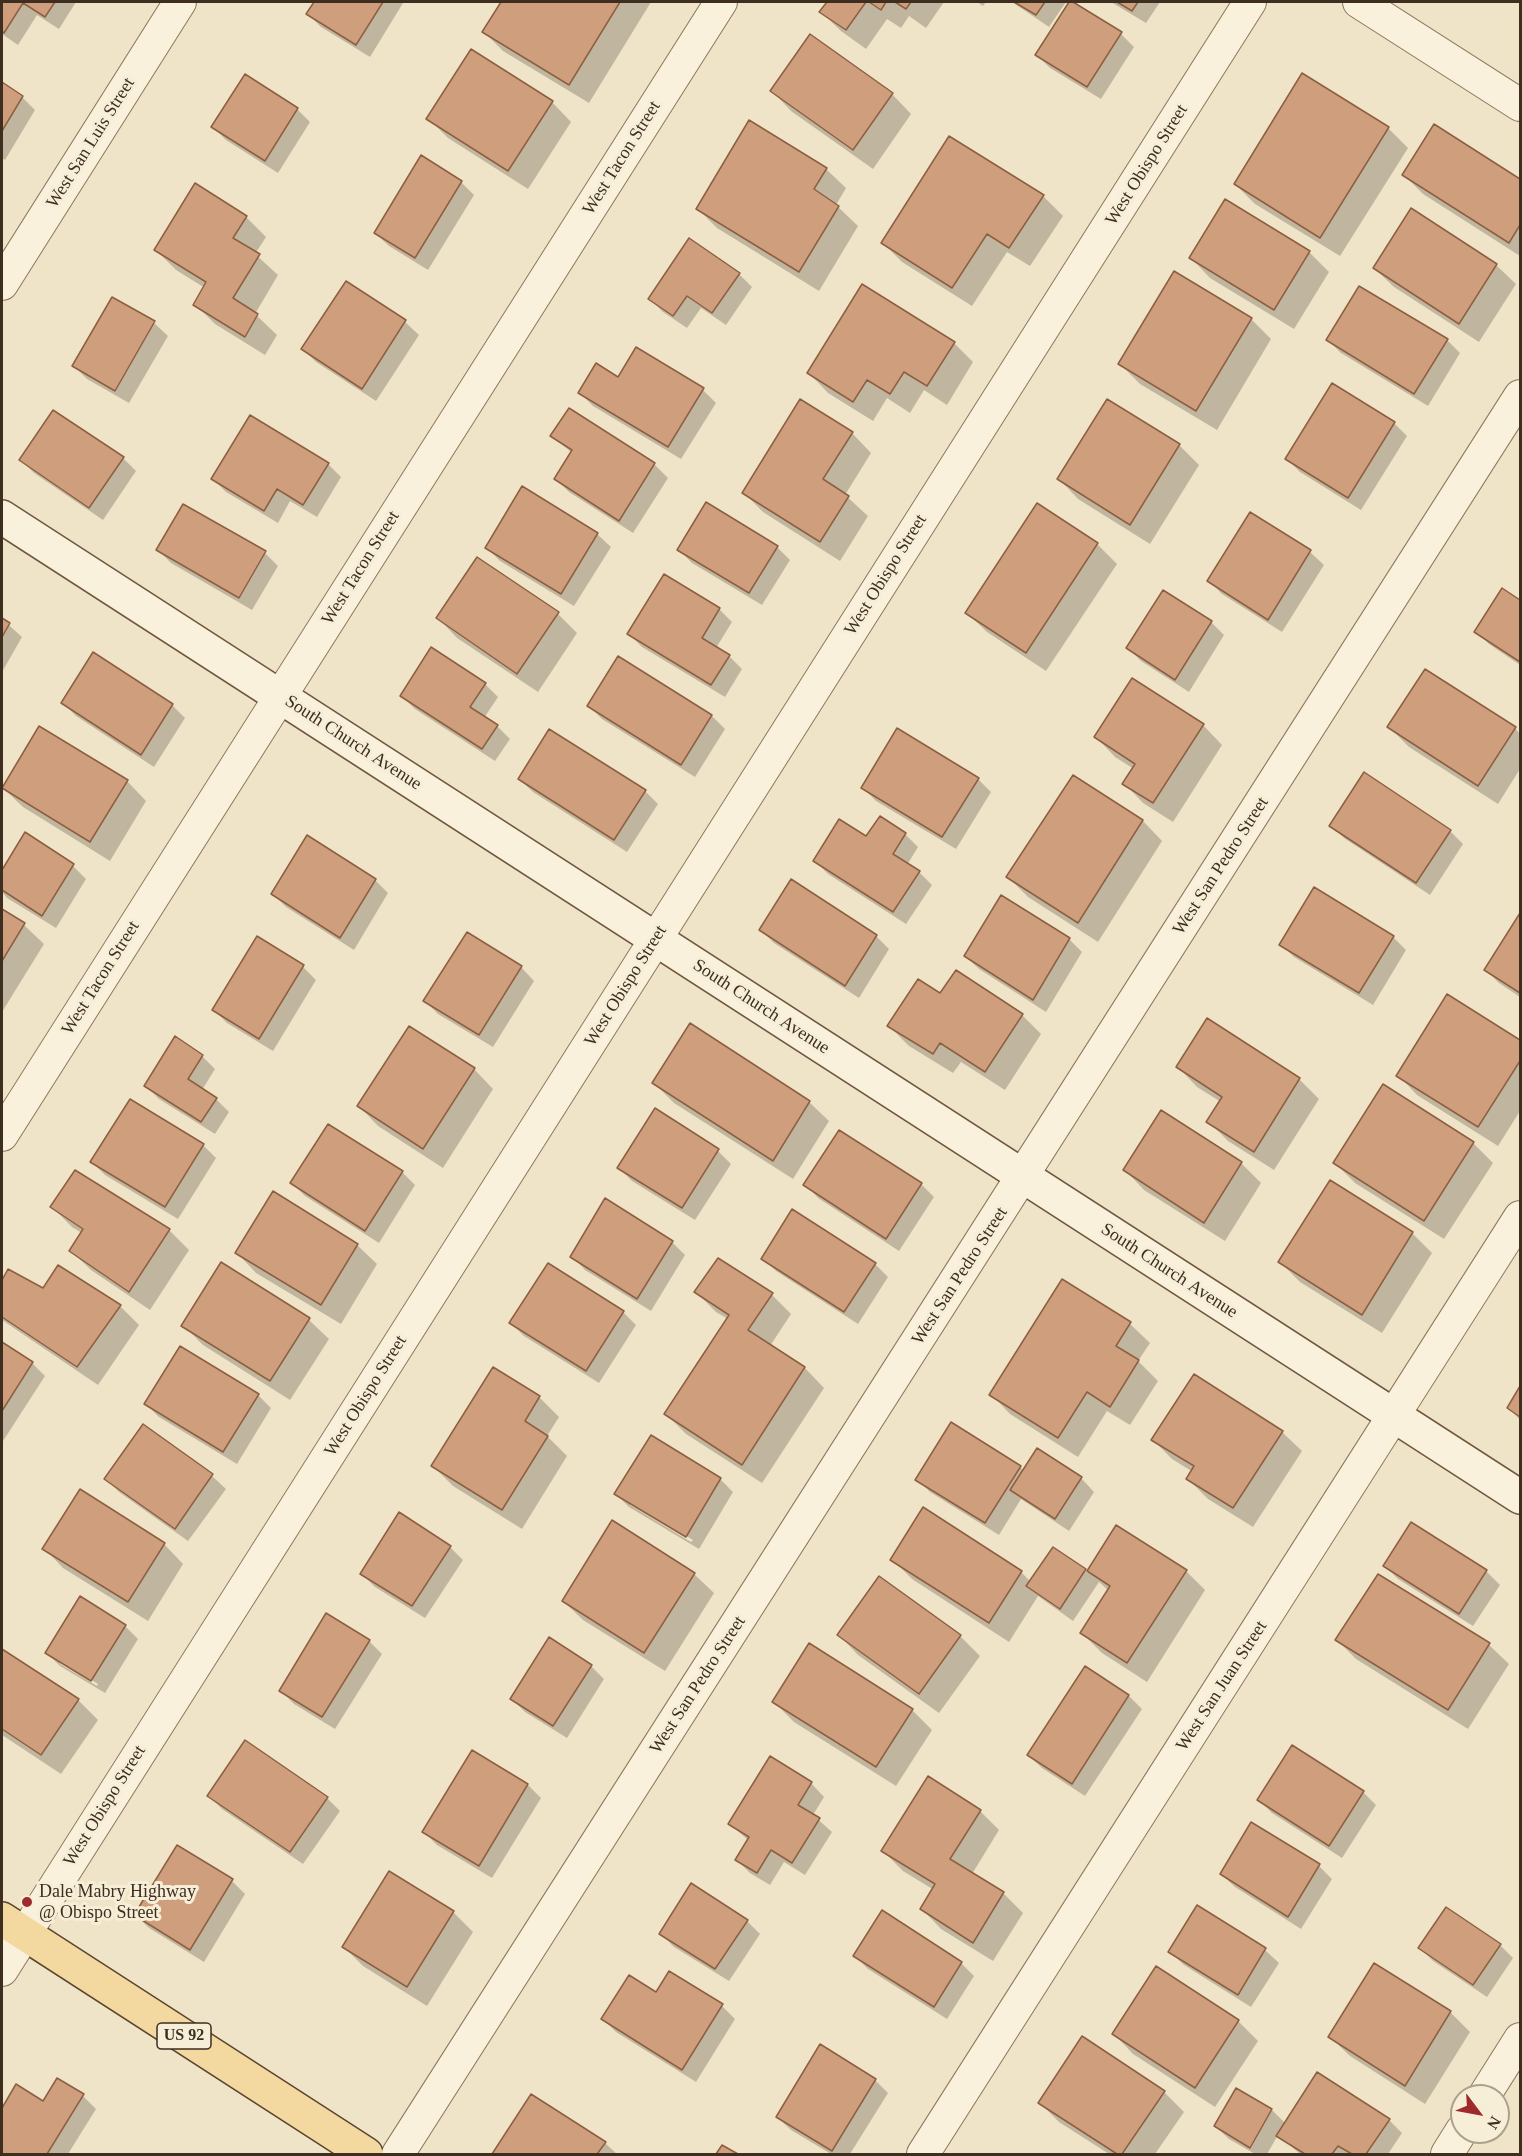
<!DOCTYPE html>
<style>
body{margin:0}
#map{position:relative;width:1522px;height:2156px;overflow:hidden;background:#f0e4c8;font-family:Georgia,serif}
canvas{display:block}
.frame{position:absolute;inset:0;border:3px solid #3d2e20;pointer-events:none}
.north{position:absolute;left:1450px;top:2084px;width:60px;height:60px;box-sizing:border-box;background:#f7eed8;border:2px solid #ada18e;border-radius:50%;rotate:122deg;font-size:16px;font-weight:700;line-height:24px;text-align:center;color:#3d2e20}
.north::after{content:'';display:block;margin:auto;width:21px;height:27px;background:#9e2a2b;clip-path:polygon(50% 0,100% 100%,50% 72%,0 100%)}
</style>
<div id="map">
<canvas width="1522" height="2156"></canvas>
<div class="frame"></div>
<div class="north">N</div>
</div>
<script>
const c = document.querySelector('canvas').getContext('2d');
c.lineJoin = 'round';
function paint(path, color) { c.fillStyle = color; c.fill(path, 'evenodd'); }
const toPath = rows => new Path2D(rows.map(r => 'M' + r).join(''));
function strokePath(path, color, width, dash) { c.strokeStyle = color; c.lineWidth = width; c.lineCap = dash ? 'butt' : 'round'; c.setLineDash(dash || []); c.stroke(path); }
function drawText(font, color, halo, rows, align = 'center') {
  c.font = font + ' Georgia,serif'; c.lineWidth = 6; c.setLineDash([]); c.textBaseline = 'middle'; c.strokeStyle = halo; c.fillStyle = color; for (const [text, x, y, turn = 0] of rows) {
    c.save(); c.translate(x, y); c.rotate((+turn || 0) * Math.PI / 180); c.textAlign = isNaN(turn) ? turn : align; if (halo) c.strokeText(text, 0, 0); c.fillText(text, 0, 0); c.restore();
  }
}
const shadow = toPath([
 [2,2,76,2,59,29,37,15,18,45,2,34],
 [315,2,401,2,403,3,370,57,321,27,308,14],
 [503,2,651,2,589,103,503,51,484,32],
 [828,2,944,2,926,28,909,16,901,28,887,19,866,49,841,31,821,12],
 [977,2,986,2,983,6],
 [1012,2,1066,2,1049,27],
 [1070,2,1121,34,1134,47,1101,99,1050,68,1037,55],
 [1111,2,1160,2,1146,23],
 [1303,75,1388,128,1408,148,1340,256,1255,204,1235,184],
 [2,84,22,97,35,110,5,160,2,158],
 [772,91,892,94,911,114,873,169,791,111],
 [552,102,571,122,528,189,448,138,428,118],
 [297,109,310,122,278,173,226,140,213,127],
 [1434,126,1520,181,1520,256,1423,194,1404,175],
 [826,169,846,188,836,205,858,226,819,291,717,228,697,208],
 [461,182,474,195,428,270,389,246,375,233],
 [1043,196,1063,216,1030,266,1007,252,972,306,902,262,883,243],
 [1226,201,1309,252,1329,272,1294,329,1210,278,1191,258],
 [246,217,266,237,255,254,278,275,255,314,277,335,265,355,215,324,195,304,205,288,176,270,156,250],
 [1496,265,1516,284,1479,342,1394,287,1374,268],
 [739,274,752,287,726,325,701,308,687,328,663,312,650,299],
 [346,283,405,322,419,335,376,401,316,362,303,349],
 [113,299,154,323,168,336,129,403,87,379,74,366],
 [1251,319,1271,339,1217,430,1140,384,1120,364],
 [1328,340,1447,340,1460,353,1428,406,1341,353],
 [954,343,973,362,947,405,924,390,910,413,887,398,873,421,828,393,809,373],
 [619,379,703,390,716,403,681,459,593,406,580,393],
 [1333,385,1394,423,1407,436,1361,510,1300,472,1287,459],
 [1108,401,1179,445,1199,465,1150,544,1078,499,1059,479],
 [569,410,655,465,668,478,633,533,569,492,556,479,572,453,552,436],
 [852,433,871,453,845,495,868,516,840,561,763,512,744,493],
 [123,458,136,471,103,520,34,473,21,460],
 [328,464,341,477,317,517,290,501,278,523,226,492,213,479],
 [522,488,597,534,611,547,574,606,500,561,487,548],
 [1251,514,1310,552,1324,565,1282,632,1222,594,1209,581],
 [1097,544,1117,564,1046,671,987,632,967,613],
 [777,547,790,560,762,605,692,563,679,550],
 [158,550,265,553,278,566,252,610,171,563],
 [1502,590,1520,602,1520,665,1489,644,1476,631],
 [719,609,732,622,716,648,729,656,742,669,725,697,642,647,629,634],
 [558,614,577,633,538,692,457,638,438,618],
 [2,619,22,637,2,672],
 [1211,622,1224,635,1189,692,1141,661,1128,648],
 [618,658,712,716,725,729,695,777,602,719,589,706],
 [485,684,498,697,484,718,497,726,510,739,495,761,415,709,402,696],
 [63,703,172,705,185,718,154,767,76,716],
 [1203,725,1222,745,1173,822,1143,803,1124,783,1134,769,1115,757,1096,737],
 [1389,727,1515,728,1520,734,1520,769,1498,804,1409,747],
 [1073,777,1143,821,1162,841,1098,942,1028,897,1008,877],
 [519,779,645,791,658,804,627,852,533,792],
 [978,779,991,792,956,849,876,801,863,788],
 [127,781,146,801,110,861,23,807,3,788],
 [880,818,905,834,918,847,907,865,919,872,932,885,906,924,828,874,815,861,867,838],
 [1331,825,1450,831,1463,844,1430,895,1344,838],
 [26,834,73,866,86,879,56,928,7,898,2,892,2,873],
 [375,880,388,893,354,950,286,907,273,894],
 [2,910,24,925,44,944,2,1012],
 [1520,915,1520,997,1499,983,1486,970],
 [761,930,876,936,889,949,859,998,774,943],
 [1393,937,1406,950,1373,1005,1294,957,1281,944],
 [1069,939,1082,952,1046,1012,979,969,965,956],
 [303,967,316,980,273,1051,227,1023,214,1010],
 [521,967,534,981,493,1047,438,1014,425,1001],
 [940,995,1022,1015,1041,1034,1005,1090,961,1062,953,1073,909,1046,889,1026],
 [1448,996,1520,1042,1520,1111,1498,1146,1417,1095,1398,1075],
 [1207,1020,1299,1079,1319,1099,1274,1170,1228,1141,1208,1121,1221,1102,1197,1087,1178,1067],
 [202,1056,215,1069,202,1090,216,1099,229,1112,215,1134,159,1099,146,1086],
 [474,1069,493,1089,443,1168,378,1126,359,1106],
 [654,1083,809,1102,829,1121,793,1179,674,1103],
 [1383,1086,1473,1143,1493,1163,1444,1239,1355,1183,1335,1163],
 [655,1110,718,1151,731,1164,695,1220,632,1181,619,1168],
 [1161,1112,1241,1163,1261,1183,1225,1241,1144,1190,1125,1170],
 [203,1145,216,1158,178,1219,105,1175,92,1162],
 [76,1172,169,1230,189,1250,150,1310,91,1270,71,1251,82,1233,72,1227,52,1207],
 [402,1172,415,1185,379,1243,305,1196,292,1183],
 [1330,1182,1412,1233,1432,1253,1382,1333,1300,1282,1280,1262],
 [805,1184,921,1184,934,1197,899,1251,818,1198],
 [672,1242,685,1255,651,1311,585,1270,572,1256],
 [357,1245,377,1264,341,1324,256,1273,237,1253],
 [763,1258,875,1264,888,1277,858,1324,776,1271],
 [222,1264,309,1320,329,1339,290,1400,203,1345,183,1325],
 [9,1271,43,1290,120,1306,139,1325,98,1385,2,1320,2,1282],
 [696,1292,772,1295,791,1314,770,1346,805,1368,824,1388,762,1483,686,1434,666,1414,728,1319,716,1312],
 [623,1312,636,1325,599,1383,524,1336,511,1323],
 [1130,1324,1150,1343,1138,1361,1158,1381,1130,1425,1107,1411,1078,1457,1010,1414,991,1394],
 [2,1343,32,1363,45,1376,3,1441,2,1440],
 [1520,1389,1520,1420,1509,1408],
 [258,1395,271,1408,237,1464,159,1417,146,1404],
 [539,1397,559,1417,547,1436,567,1456,522,1529,453,1486,433,1466],
 [144,1426,212,1476,226,1489,188,1541,119,1492,106,1479],
 [1282,1432,1302,1451,1253,1527,1208,1499,1188,1479,1193,1472,1172,1459,1153,1440],
 [1020,1467,1024,1471,1081,1478,1094,1492,1069,1531,1021,1499,999,1535,930,1492,917,1479],
 [720,1479,733,1492,699,1549,629,1507,616,1494],
 [630,1502,693,1540,691,1542,630,1505],
 [1412,1524,1486,1571,1500,1585,1473,1626,1398,1579,1385,1566],
 [1116,1527,1186,1571,1205,1590,1147,1682,1102,1653,1082,1633,1109,1591,1099,1582,1073,1621,1038,1596,1009,1642,912,1579,892,1559,1021,1572,1031,1582,1085,1571,1088,1573],
 [164,1544,183,1564,148,1621,63,1568,44,1548],
 [450,1547,463,1560,425,1618,375,1587,362,1574],
 [694,1574,714,1593,665,1671,583,1620,563,1601],
 [1378,1576,1489,1645,1509,1664,1468,1729,1356,1659,1337,1640],
 [879,1578,960,1636,980,1656,939,1713,858,1655,839,1635],
 [125,1626,138,1639,105,1693,60,1666,47,1653],
 [60,1660,98,1684,97,1686,60,1664],
 [369,1641,382,1654,335,1729,294,1704,281,1691],
 [2,1651,78,1700,98,1720,61,1774,2,1735],
 [591,1666,604,1679,567,1738,525,1712,512,1699],
 [1085,1668,1129,1696,1142,1709,1085,1796,1042,1768,1028,1755],
 [774,1702,912,1710,932,1730,896,1786,794,1722],
 [473,1752,528,1785,541,1798,492,1878,437,1845,424,1832],
 [811,1783,824,1797,813,1815,832,1832,805,1875,784,1862,770,1885,750,1873,737,1860,749,1841,730,1824],
 [1363,1792,1376,1805,1342,1858,1272,1813,1259,1800],
 [209,1796,327,1798,340,1811,303,1864,222,1809],
 [980,1811,999,1830,972,1874,1003,1893,1023,1913,993,1961,941,1929,922,1909,934,1890,903,1871,883,1851],
 [1319,1866,1332,1879,1301,1929,1235,1887,1221,1874],
 [390,1873,453,1912,473,1932,427,2006,363,1966,344,1947],
 [232,1881,245,1894,204,1962,149,1928,136,1915],
 [1198,1907,1265,1950,1279,1963,1251,2007,1184,1965,1170,1952],
 [1446,1909,1500,1945,1513,1958,1487,1997,1433,1961,1420,1948],
 [747,1921,760,1934,729,1981,674,1947,661,1934],
 [855,1956,961,1963,974,1976,947,2019,868,1969],
 [1374,1965,1451,2013,1470,2032,1425,2104,1350,2056,1330,2037],
 [657,1994,722,2006,735,2019,696,2082,616,2032,603,2019],
 [1238,2021,1258,2041,1215,2107,1133,2054,1114,2034],
 [57,2080,83,2096,96,2109,68,2154,2,2154,2,2111,17,2086,43,2103],
 [875,2080,888,2093,850,2154,831,2154,791,2130,777,2117],
 [1164,2092,1184,2112,1155,2154,1109,2154,1059,2122,1040,2103],
 [532,2096,605,2143,617,2154,494,2154],
 [1272,2110,1286,2124,1389,2120,1402,2133,1388,2154,1300,2154,1278,2135,1267,2154,1255,2154,1229,2139,1215,2126]
]);
const building = toPath([
 [2,2,55,2,45,17,23,3,4,33,2,31,2,2],
 [314,2,383,2,356,45,306,14,314,2],
 [501,2,620,2,569,85,482,32,501,2],
 [827,2,866,2,846,30,819,12,827,2],
 [869,2,886,2,881,10,869,2],
 [895,2,911,2,906,9,895,2],
 [1014,2,1045,2,1036,15,1014,2],
 [1069,2,1073,2,1122,32,1087,87,1035,55,1069,2],
 [1117,2,1138,2,1132,11,1117,2],
 [810,34,893,93,853,150,770,91,810,34],
 [471,49,553,101,508,171,426,119,471,49],
 [1302,73,1389,127,1320,238,1234,184,1302,73],
 [245,74,298,108,265,161,211,127,245,74],
 [2,82,23,96,2,131,2,82],
 [749,120,827,168,814,189,839,206,799,272,696,209,749,120],
 [1434,124,1520,179,1520,225,1509,243,1402,175,1434,124],
 [949,136,1044,195,1009,248,987,234,952,288,881,243,949,136],
 [421,155,462,181,415,258,374,233,421,155],
 [195,183,247,216,233,238,260,254,233,298,258,314,245,337,193,305,206,282,154,250,195,183],
 [1225,199,1310,251,1274,310,1189,258,1225,199],
 [1411,208,1497,264,1459,324,1373,268,1411,208],
 [689,238,740,273,712,313,687,296,673,316,648,299,689,238],
 [1174,271,1252,318,1196,411,1118,364,1174,271],
 [346,281,406,320,362,389,301,349,346,281],
 [862,284,955,342,927,386,904,372,890,394,867,380,853,402,807,373,862,284],
 [1359,286,1448,339,1414,394,1326,340,1359,286],
 [112,297,155,321,115,391,72,366,112,297],
 [636,347,704,388,668,447,578,393,596,363,618,377,636,347],
 [1332,383,1395,422,1348,498,1285,459,1332,383],
 [800,399,853,432,823,479,849,496,820,542,742,493,800,399],
 [1107,399,1180,444,1130,525,1057,479,1107,399],
 [569,408,655,463,619,521,554,479,572,450,550,436,569,408],
 [53,410,124,457,89,508,19,460,53,410],
 [250,415,329,463,303,505,277,489,264,511,211,479,250,415],
 [522,486,598,533,561,594,485,548,522,486],
 [706,502,778,546,749,593,677,550,706,502],
 [1037,503,1098,543,1026,653,965,613,1037,503],
 [183,504,266,551,239,598,156,550,183,504],
 [1250,512,1311,550,1268,620,1207,581,1250,512],
 [477,557,559,612,517,674,436,618,477,557],
 [664,574,720,608,702,638,730,655,711,685,627,634,664,574],
 [1502,588,1520,600,1520,662,1474,632,1502,588],
 [1163,590,1212,621,1175,680,1126,648,1163,590],
 [2,618,10,623,2,637,2,618],
 [431,647,486,683,470,707,498,725,482,749,400,696,431,647],
 [93,652,173,704,141,755,61,703,93,652],
 [618,656,712,715,681,765,587,706,618,656],
 [1425,669,1516,727,1478,786,1387,727,1425,669],
 [1132,678,1204,724,1153,803,1122,784,1135,764,1094,737,1132,678],
 [39,726,128,780,90,842,2,788,39,726],
 [897,728,979,778,942,837,861,788,897,728],
 [549,729,646,790,614,840,518,779,549,729],
 [1364,772,1451,830,1416,883,1329,826,1364,772],
 [1073,775,1143,820,1078,923,1006,877,1073,775],
 [880,816,906,833,893,854,920,871,893,912,813,861,839,819,866,836,880,816],
 [25,832,74,864,42,916,2,890,2,870,25,832],
 [307,835,376,879,340,938,271,894,307,835],
 [791,879,877,935,845,986,759,930,791,879],
 [1314,887,1394,936,1359,993,1279,945,1314,887],
 [1001,895,1070,938,1033,1000,964,956,1001,895],
 [2,909,25,923,2,961,2,909],
 [1520,913,1520,993,1484,970,1520,913],
 [467,932,522,966,479,1035,423,1001,467,932],
 [257,936,304,965,259,1039,212,1010,257,936],
 [956,970,1023,1014,985,1072,940,1043,933,1054,887,1026,918,979,940,993,956,970],
 [1447,994,1520,1040,1520,1061,1478,1127,1396,1076,1447,994],
 [1207,1018,1300,1078,1254,1152,1206,1122,1222,1097,1176,1067,1207,1018],
 [690,1023,810,1101,773,1161,652,1083,690,1023],
 [409,1026,475,1068,423,1149,357,1106,409,1026],
 [175,1036,203,1055,188,1079,217,1098,201,1122,144,1086,175,1036],
 [1383,1084,1474,1142,1424,1221,1333,1163,1383,1084],
 [130,1099,204,1144,165,1207,90,1162,130,1099],
 [655,1108,719,1149,682,1208,617,1168,655,1108],
 [1161,1110,1242,1162,1204,1223,1123,1170,1161,1110],
 [328,1124,403,1171,365,1231,290,1183,328,1124],
 [839,1130,922,1183,886,1239,803,1185,839,1130],
 [75,1170,170,1229,129,1292,69,1251,83,1229,50,1207,75,1170],
 [1330,1180,1413,1232,1362,1315,1278,1262,1330,1180],
 [273,1191,358,1244,321,1305,235,1253,273,1191],
 [605,1198,673,1241,637,1299,570,1257,605,1198],
 [792,1209,876,1263,844,1312,761,1259,792,1209],
 [718,1258,773,1293,748,1330,805,1367,742,1465,664,1414,729,1315,694,1292,718,1258],
 [221,1262,310,1318,270,1381,181,1326,221,1262],
 [548,1263,624,1311,586,1371,509,1323,548,1263],
 [58,1265,121,1305,77,1367,2,1317,2,1280,8,1269,43,1288,58,1265],
 [1062,1279,1131,1322,1116,1346,1139,1360,1110,1407,1087,1392,1058,1438,989,1395,1062,1279],
 [2,1342,33,1362,2,1411,2,1342],
 [180,1346,259,1394,223,1452,144,1404,180,1346],
 [493,1367,540,1396,525,1421,548,1436,502,1510,431,1466,493,1367],
 [1194,1374,1283,1431,1233,1508,1186,1479,1194,1466,1151,1440,1194,1374],
 [1520,1386,1520,1417,1507,1408,1520,1386],
 [951,1422,1021,1466,985,1523,915,1480,951,1422],
 [143,1424,213,1474,175,1529,104,1479,143,1424],
 [651,1435,721,1478,686,1537,614,1494,651,1435],
 [1037,1448,1082,1477,1055,1519,1010,1490,1037,1448],
 [80,1489,165,1543,128,1602,42,1549,80,1489],
 [923,1507,1022,1571,989,1623,890,1560,923,1507],
 [399,1512,451,1546,412,1606,360,1574,399,1512],
 [612,1520,695,1573,644,1653,562,1601,612,1520],
 [1411,1522,1487,1570,1459,1614,1383,1566,1411,1522],
 [1116,1525,1187,1570,1127,1663,1080,1633,1110,1586,1087,1571,1116,1525],
 [1053,1547,1086,1569,1060,1609,1026,1586,1053,1547],
 [1378,1574,1490,1643,1448,1710,1335,1640,1378,1574],
 [879,1576,961,1635,919,1694,837,1635,879,1576],
 [80,1596,126,1625,91,1681,45,1653,80,1596],
 [326,1613,370,1640,322,1717,279,1691,326,1613],
 [549,1637,592,1665,553,1726,510,1699,549,1637],
 [809,1643,913,1709,876,1767,772,1702,809,1643],
 [2,1649,79,1699,41,1755,2,1729,2,1649],
 [1085,1666,1129,1695,1072,1784,1027,1755,1085,1666],
 [245,1740,328,1797,290,1852,207,1796,245,1740],
 [1292,1745,1364,1791,1329,1846,1257,1800,1292,1745],
 [472,1750,528,1784,479,1866,422,1832,472,1750],
 [770,1756,812,1782,798,1805,820,1818,792,1863,771,1850,757,1873,735,1860,749,1837,728,1824,770,1756],
 [928,1776,981,1810,950,1859,1004,1892,973,1943,920,1909,935,1884,881,1851,928,1776],
 [1251,1822,1320,1864,1288,1917,1220,1874,1251,1822],
 [177,1845,233,1879,190,1950,134,1915,177,1845],
 [389,1871,454,1911,407,1987,342,1947,389,1871],
 [691,1883,748,1920,715,1969,659,1934,691,1883],
 [1197,1905,1266,1948,1238,1995,1168,1952,1197,1905],
 [1446,1907,1501,1944,1473,1985,1418,1948,1446,1907],
 [882,1910,962,1962,934,2007,853,1956,882,1910],
 [1374,1963,1451,2011,1405,2086,1328,2037,1374,1963],
 [1156,1966,1239,2020,1195,2088,1112,2034,1156,1966],
 [669,1971,723,2004,682,2070,601,2019,629,1975,656,1992,669,1971],
 [1082,2036,1165,2091,1122,2154,1117,2154,1038,2103,1082,2036],
 [820,2044,876,2079,832,2151,776,2117,820,2044],
 [1317,2072,1390,2119,1366,2154,1352,2154,1338,2146,1332,2154,1305,2154,1276,2136,1317,2072],
 [57,2078,84,2094,47,2154,2,2154,2,2108,16,2084,43,2101,57,2078],
 [1236,2088,1272,2109,1250,2148,1214,2126,1236,2088],
 [531,2094,606,2142,597,2154,492,2154,531,2094],
 [722,2145,738,2154,716,2154,722,2145]
]);
const street = toPath([
 [1359,2,1520,105],
 [2,284,180,2],
 [2,1135,721,2],
 [2,1970,1250,2],
 [1484,2096,1520,2039],
 [398,2154,1520,396],
 [923,2154,1520,1217],
 [1447,2154,1462,2130]
]);
const secondary = toPath([
 [2,517,1520,1497]
]);
const primary = toPath([
 [2,1919,366,2154]
]);
const markers = [
 [27,1902,6,"#9e2a2b"]
];
const shields = [
 [184,2036,54]
];
const shieldNames = [
 ["US 92",184,2036]
];
const streetNames = [
 ["West San Luis Street",91,143,-58],
 ["West Tacon Street",622,158,-58],
 ["West Obispo Street",1147,165,-58],
 ["West Tacon Street",361,568,-58],
 ["West Obispo Street",886,575,-58],
 ["South Church Avenue",353,743,33],
 ["West San Pedro Street",1221,866,-57],
 ["West Tacon Street",101,978,-58],
 ["West Obispo Street",626,986,-58],
 ["South Church Avenue",761,1007,33],
 ["South Church Avenue",1169,1271,33],
 ["West San Pedro Street",960,1276,-57],
 ["West Obispo Street",366,1396,-58],
 ["West San Pedro Street",698,1685,-57],
 ["West San Juan Street",1222,1686,-57],
 ["West Obispo Street",105,1806,-58]
];
const poiNames = [
 ["Dale Mabry Highway",39,1892],
 ["@ Obispo Street",39,1913]
];
paint(shadow, '#0003');
paint(building, '#cf9f7d');
strokePath(building, '#8d5f41', 1.5);
strokePath(street, '#8d765c', 34);
strokePath(secondary, '#6f573f', 36);
strokePath(primary, '#5b4430', 36);
strokePath(street, '#faf1dc', 32);
strokePath(secondary, '#faf1dc', 33);
strokePath(primary, '#f3d9a0', 33);
for (const [x, y, r, color] of markers) { const dot = new Path2D(); dot.arc(x, y, r, 0, 2 * Math.PI); c.fillStyle = color; c.fill(dot); strokePath(dot, '#f7eed8', 2); }
for (const [x, y, w] of shields) { const box = new Path2D(); box.roundRect(x - w / 2, y - 13, w, 26, 4.5); c.fillStyle = '#f7eed8'; c.fill(box); strokePath(box, '#3d2e20', 1.5); }
drawText('bold 16px', '#3d2e20', null, shieldNames);
drawText('18px', '#3d2e20', '#f7eed8', streetNames);
drawText('18px', '#3d2e20', '#f7eed8', poiNames, 'left');
</script>
